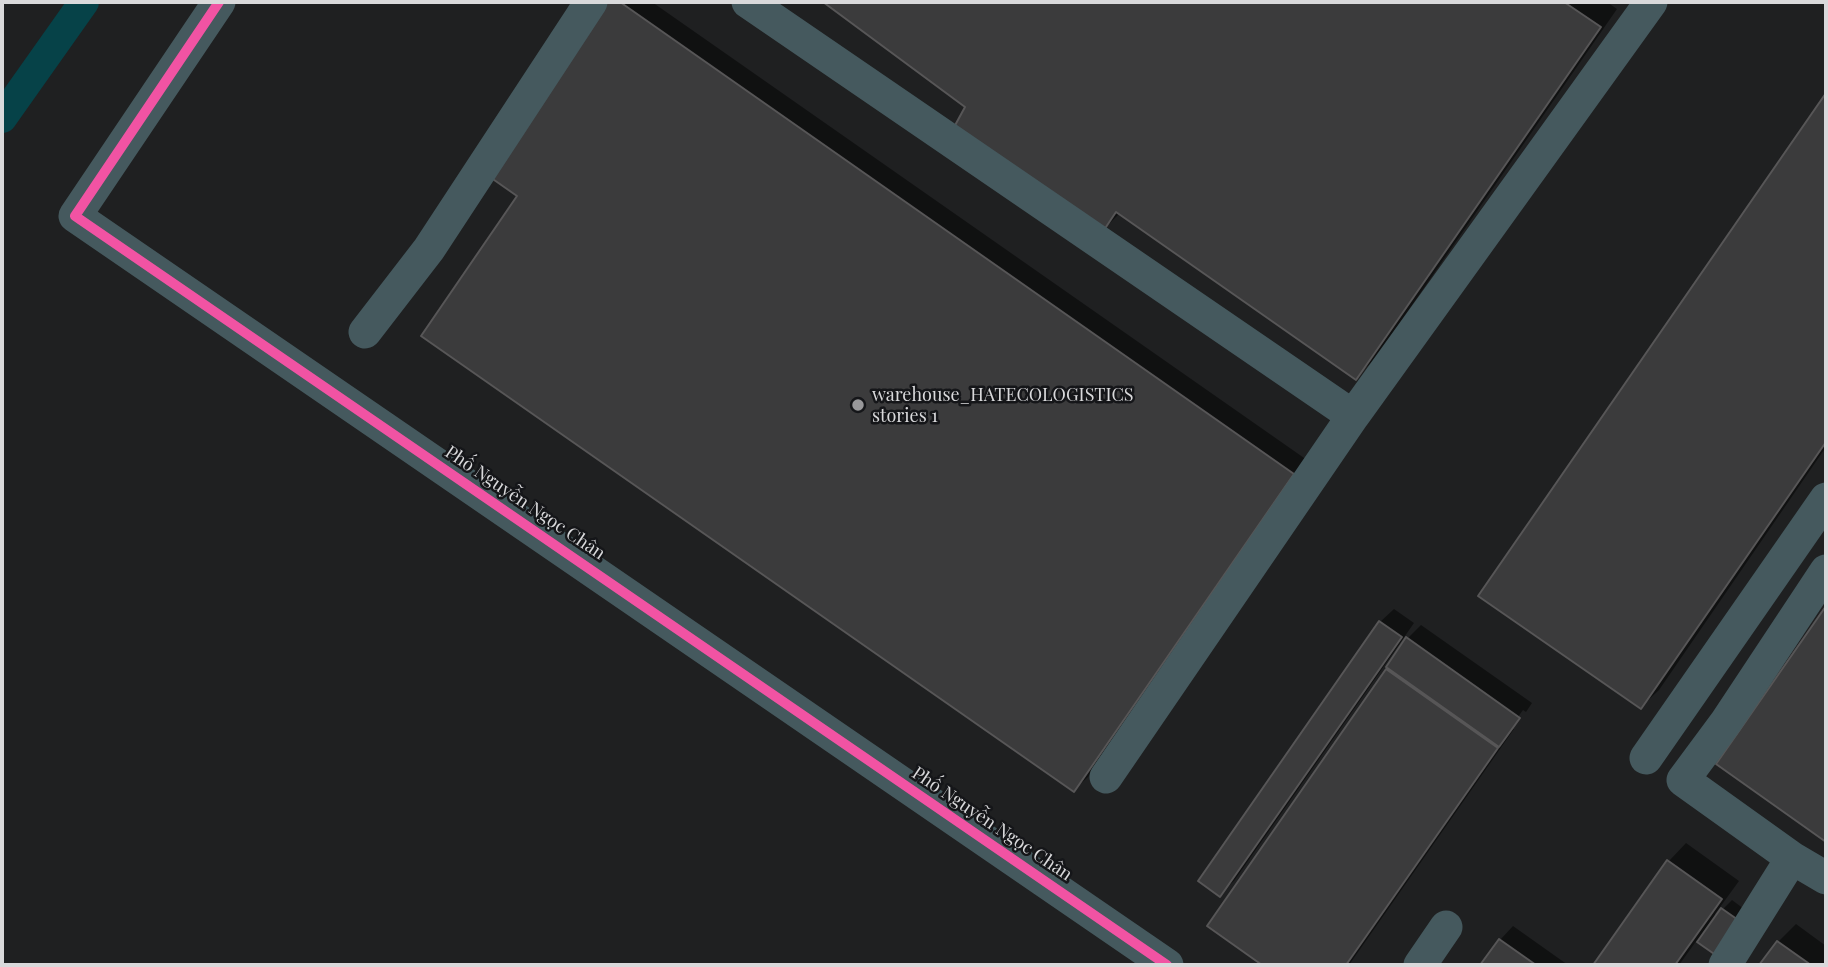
<!DOCTYPE html>
<meta charset="utf-8">
<style>
body{margin:0}
#map{position:relative;width:1828px;height:967px;overflow:hidden;background:#1f2021;font-family:"Playfair Display",serif}
canvas{display:block}
.frame{position:absolute;inset:0;border:4px solid #d9d9db;pointer-events:none}
</style>
<div id="map">
<canvas width="1828" height="967"></canvas>
<div class="frame"></div>
</div>
<script>
const c = document.querySelector('canvas').getContext('2d');
c.lineJoin = 'round';
function paint(path, color) { c.fillStyle = color; c.fill(path, 'evenodd'); }
const toPath = rows => new Path2D(rows.map(r => 'M' + r).join(''));
function strokePath(path, color, width, dash) { c.strokeStyle = color; c.lineWidth = width; c.lineCap = dash ? 'butt' : 'round'; c.setLineDash(dash || []); c.stroke(path); }
function drawText(font, color, halo, rows, align = 'center') {
  c.font = font + ' "Playfair Display",serif'; c.lineWidth = 5; c.setLineDash([]); c.textBaseline = 'middle'; c.strokeStyle = halo; c.fillStyle = color; for (const [text, x, y, turn = 0] of rows) {
    c.save(); c.translate(x, y); c.rotate((+turn || 0) * Math.PI / 180); c.textAlign = isNaN(turn) ? turn : align; if (halo) c.strokeText(text, 0, 0); c.fillText(text, 0, 0); c.restore();
  }
}
const shadow = toPath([
 [609,2,652,2,1307,460,1088,777,1074,790,519,196,489,175],
 [825,2,1607,2,1617,9,1374,360,1356,377,1120,213,1100,233,967,106],
 [1826,96,1826,447,1659,690,1641,707,1481,595],
 [1394,609,1414,623,1234,881,1220,894,1380,622],
 [1826,609,1826,840,1718,764],
 [1421,625,1532,703,1526,712,1523,710,1510,728,1514,729,1349,965,1265,965,1209,926,1390,668,1403,643],
 [1686,843,1739,881,1715,914,1717,915,1732,900,1748,912,1716,953,1697,940,1679,965,1595,965,1669,861],
 [1796,924,1826,946,1826,965,1762,965,1778,942],
 [1513,926,1568,965,1482,965,1500,940]
]);
const canal = toPath([
 [2,118,84,2]
]);
const building = toPath([
 [607,2,620,2,1294,474,1074,792,421,336,517,196,487,175,607,2],
 [823,2,1564,2,1601,27,1356,380,1116,212,1100,236,953,129,965,107,823,2],
 [1826,93,1826,442,1641,709,1478,596,1826,93],
 [1826,606,1826,842,1716,764,1826,606],
 [1379,621,1402,637,1220,897,1198,881,1379,621],
 [1406,637,1520,718,1499,747,1386,667,1406,637],
 [1386,669,1498,748,1346,965,1262,965,1207,926,1386,669],
 [1667,860,1722,899,1675,965,1593,965,1667,860],
 [1721,908,1741,922,1717,956,1697,942,1721,908],
 [1499,939,1536,965,1480,965,1499,939],
 [1777,941,1811,965,1759,965,1777,941]
]);
const minor = toPath([
 [219,2,75,216,1167,965],
 [748,2,1353,416],
 [365,332,429,249,591,2],
 [1826,571,1726,722,1683,780,1792,858,1826,878],
 [1646,758,1826,499],
 [1106,777,1353,416,1651,2],
 [1420,965,1446,927],
 [1725,965,1792,858]
]);
const cycleway = toPath([
 [219,2,75,216,1167,965]
]);
const markers = [
 [858,405,7,"#98989a"]
];
const poiNames = [
 ["warehouse_HATECOLOGISTICS",872,395],
 ["stories 1",872,416]
];
const streetNames = [
 ["Phố Nguyễn Ngọc Chân",525,503,34],
 ["Phố Nguyễn Ngọc Chân",992,824,34]
];
paint(shadow, '#0007');
strokePath(canal, '#064248', 30);
paint(building, '#3b3b3c');
strokePath(building, '#575657', 2);
strokePath(minor, '#45595e', 33);
strokePath(cycleway, '#f153a3', 10);
for (const [x, y, r, color] of markers) { const dot = new Path2D(); dot.arc(x, y, r, 0, 2 * Math.PI); c.fillStyle = color; c.fill(dot); strokePath(dot, '#151619', 2.5); }
drawText('18px', '#d9d9db', '#151619', poiNames, 'left');
drawText('18px', '#d9d9db', '#151619', streetNames);
</script>
